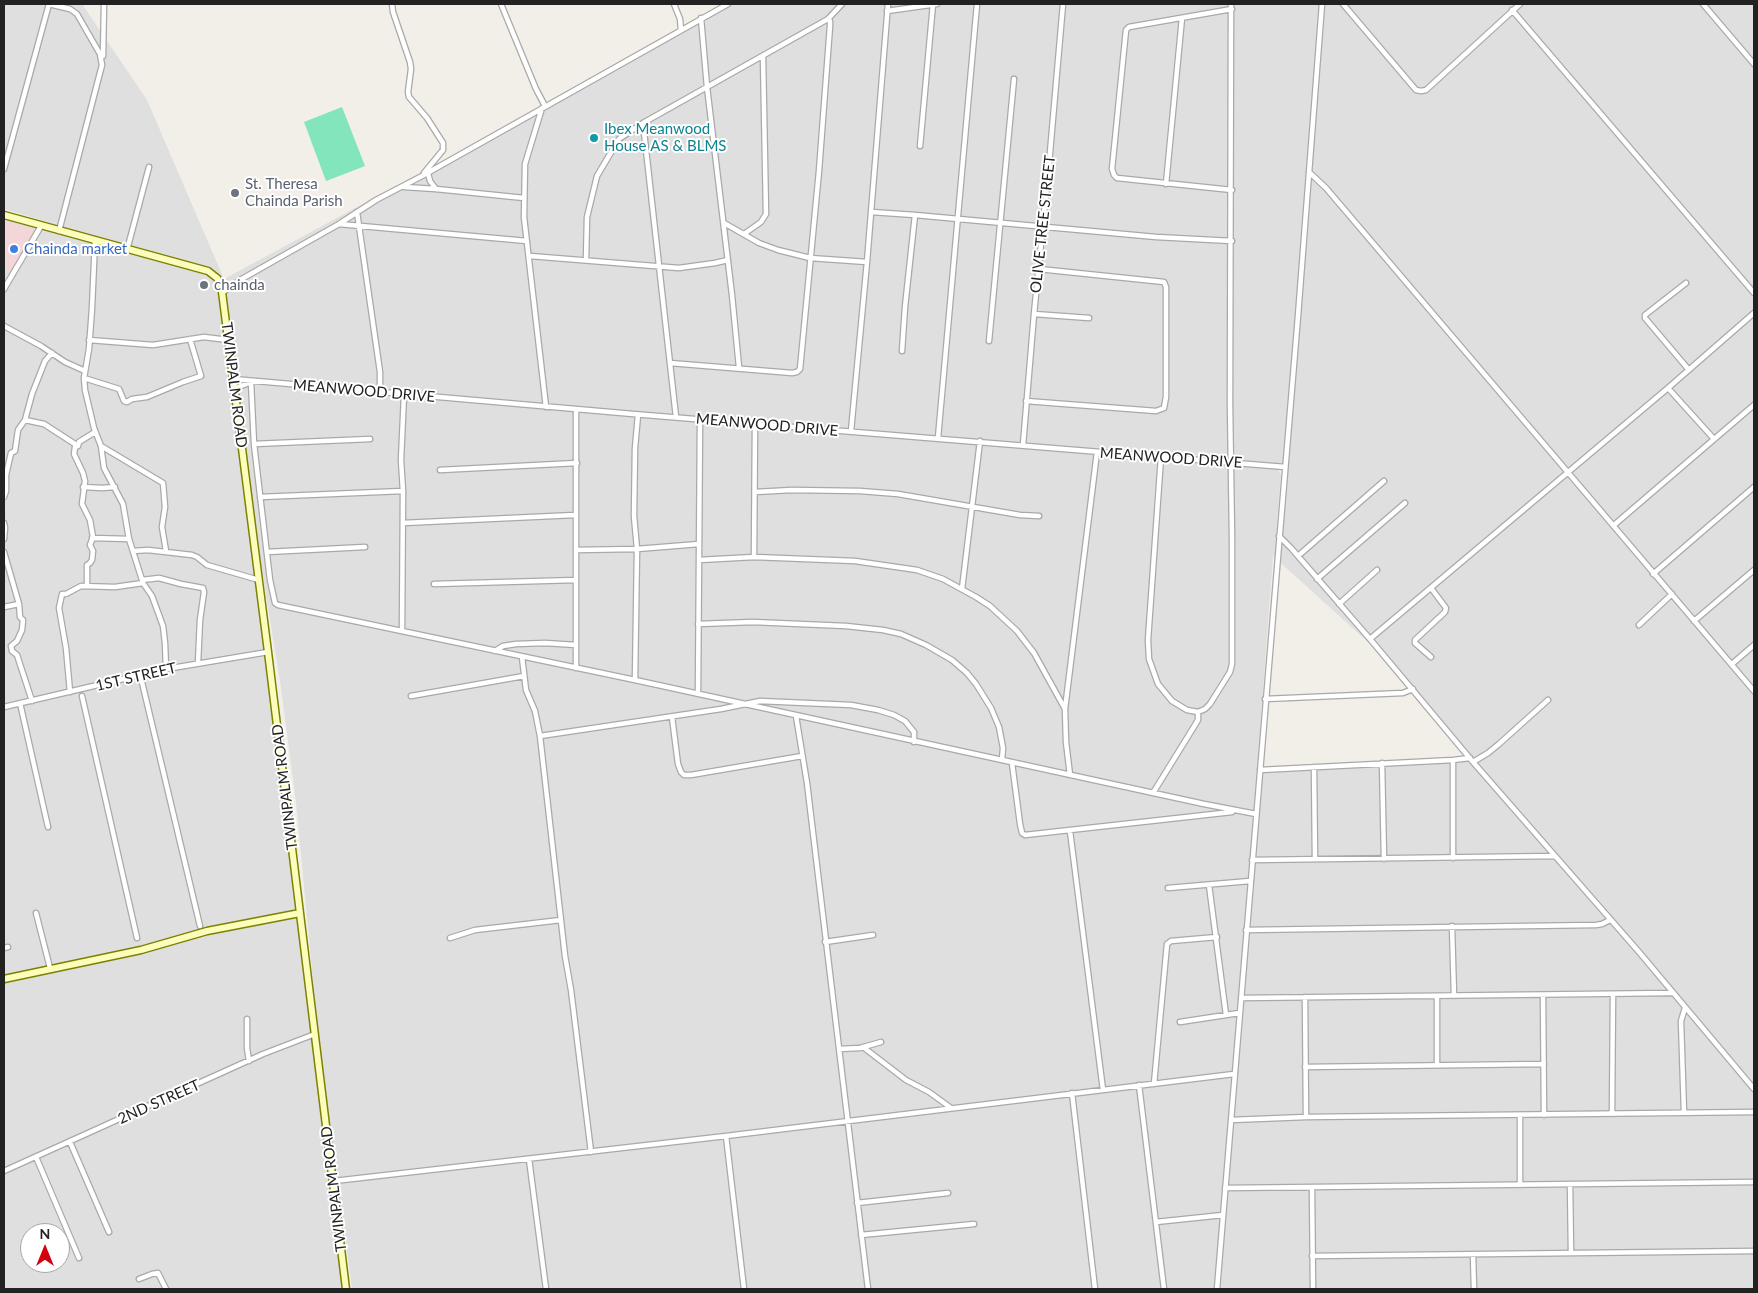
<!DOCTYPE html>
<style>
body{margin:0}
#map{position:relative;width:1758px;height:1293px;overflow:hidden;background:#f2eee8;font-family:Lato,sans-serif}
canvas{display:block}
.frame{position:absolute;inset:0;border:5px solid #222;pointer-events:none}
.north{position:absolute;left:20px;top:1223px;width:50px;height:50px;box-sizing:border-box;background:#fff;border:1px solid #a7a7a7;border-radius:50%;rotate:0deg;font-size:14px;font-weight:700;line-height:20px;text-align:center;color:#222}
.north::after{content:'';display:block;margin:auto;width:18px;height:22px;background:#d4000b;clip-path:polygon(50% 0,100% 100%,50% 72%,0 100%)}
</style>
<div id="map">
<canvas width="1758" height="1293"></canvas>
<div class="frame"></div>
<div class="north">N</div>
</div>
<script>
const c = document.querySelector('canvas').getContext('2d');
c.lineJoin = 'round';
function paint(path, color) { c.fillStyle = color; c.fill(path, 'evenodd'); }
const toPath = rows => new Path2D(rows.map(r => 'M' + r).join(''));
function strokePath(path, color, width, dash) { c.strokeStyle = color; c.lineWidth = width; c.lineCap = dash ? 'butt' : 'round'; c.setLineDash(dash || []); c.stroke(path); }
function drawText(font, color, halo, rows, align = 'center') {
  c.font = font + ' Lato,sans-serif'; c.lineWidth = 4; c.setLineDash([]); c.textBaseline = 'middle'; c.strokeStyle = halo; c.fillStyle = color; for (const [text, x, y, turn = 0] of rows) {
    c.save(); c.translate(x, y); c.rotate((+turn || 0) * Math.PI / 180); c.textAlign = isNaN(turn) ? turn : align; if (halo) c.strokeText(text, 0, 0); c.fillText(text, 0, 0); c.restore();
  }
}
const residential = toPath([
 [4,4,82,4,147,100,224,279,603,74,729,4,1754,4,1754,1289,352,1289,318,1033,296,802,280,681,250,497,268,652,265,654,343,1289,4,1289,4,211,58,225,4,209],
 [738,425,1285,467,1276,533,1281,475,1278,469],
 [1273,556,1368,642,1469,761,1257,771],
 [30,1233,60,1233,60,1263,30,1263]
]);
const commercial = toPath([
 [4,220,36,230,11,272,4,269]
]);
const pitch = toPath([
 [342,107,365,166,326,181,304,122]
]);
const street = toPath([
 [392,4,393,12,410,62,411,69,408,92,409,97,427,118,443,143,443,150,424,173],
 [501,4,536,89,545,106],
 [674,4,680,19,681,30],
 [1343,4,1416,90,1421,91,1426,90,1520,4],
 [1703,4,1754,64],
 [1232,9,1129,27,1126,30,1112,169,1114,175,1117,178,1232,190],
 [1512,10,1754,293],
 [887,11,937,4],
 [701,18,707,87,732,295,739,367],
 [103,56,104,4],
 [542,108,525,164,524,217,546,407],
 [920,146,933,4],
 [4,169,49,4,70,9,77,14,100,54,102,65,59,231],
 [1309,172,1326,188,1754,691],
 [428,173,430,181,436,189],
 [1166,184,1182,18],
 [404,187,436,189,524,198],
 [357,212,380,372,380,392],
 [871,212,915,215,1156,237,1232,241],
 [724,223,759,243,778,250,810,258,867,262],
 [339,224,527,241],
 [744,234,761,222,766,214,763,57],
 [95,240,92,308,89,349,84,378,85,390,94,428,101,446,104,468,123,504,129,539,143,583,152,596,163,626,165,643,166,669],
 [127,250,149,167],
 [530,256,679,268,715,263,728,260],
 [586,260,587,217,597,176,619,139,643,123],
 [1686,283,1645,315,1645,318,1689,370],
 [4,289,41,226],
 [222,293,240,280,339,224,376,200,422,176,728,4],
 [1034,314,1089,318],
 [4,326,41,346,65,362,85,371],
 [89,340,153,345,204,337,228,340],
 [989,341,1014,79],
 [902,351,905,307,915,215],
 [670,363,792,373,797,372,800,369,819,171,830,26,830,21,828,19],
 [84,378,119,389,124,401,127,402,132,399,147,397,183,382,201,376,190,339],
 [233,379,633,414,1285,467],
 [251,382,254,444,270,580,275,603,278,605,635,680,1204,804,1256,814],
 [1668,388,1714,439],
 [234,389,251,382],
 [1026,401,1156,411,1164,408,1166,397,1166,287,1164,282,1039,269],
 [676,417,643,123,828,19,842,4],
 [25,420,44,424,78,446],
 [755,424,754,557,855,561,917,570,943,579,976,597,990,606,1017,631,1034,653,1065,709],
 [851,431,867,262,888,4],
 [938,438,977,4],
 [254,444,370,439],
 [1023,445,1034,314,1049,164,1063,4],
 [101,446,163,483,165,507,162,527,166,551],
 [1161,457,1148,640,1149,659,1158,684,1172,701,1187,710,1198,712,1205,709,1210,704,1230,672,1232,664,1232,537,1230,404,1231,4],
 [440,470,577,463],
 [83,487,102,488,115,487],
 [755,492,792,490,860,491,898,494,1020,515,1039,516],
 [4,497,6,491,6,475,11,453,15,451,18,430,25,420,32,394,45,361,52,353],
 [260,497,403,491],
 [4,523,5,528,4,539],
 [403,523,575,515],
 [1614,525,1754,405],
 [1279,536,1291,548,1370,639,1473,762,1639,952,1754,1089],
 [92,538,129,539],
 [576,550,637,549,699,544],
 [133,551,148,550,192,555,197,557,207,565,259,580],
 [4,552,19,604,20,617,23,620,22,630,17,641,11,646,12,651,17,655,32,701],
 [267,552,365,547],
 [1298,556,1384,481],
 [699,560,754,557],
 [1653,574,1754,487],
 [1317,579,1405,503],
 [142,580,159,578,181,584,203,588,204,592,200,620,198,663],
 [434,584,576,580],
 [87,586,87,565,90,563,92,560,93,551,90,545,93,537,90,520,82,504,85,481,83,473,74,454,75,447,78,446,79,442,95,432],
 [1431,588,1446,608,1445,612,1415,640,1415,643,1431,657],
 [962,589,980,441],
 [1339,604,1377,570],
 [4,607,19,604],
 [1694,621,1754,570],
 [698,624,753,622,846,626,883,630,901,634,926,645,952,660,967,673,976,684,991,708,999,727,1003,748,1002,760],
 [1639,625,1672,594],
 [402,631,403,491,401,460,404,395],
 [1370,639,1668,388,1754,313],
 [495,651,503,646,516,644,545,643,576,645],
 [522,657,526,690,535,711,540,736,565,956,571,990,591,1152],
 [1732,664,1754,645],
 [576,668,576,409],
 [141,678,200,926],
 [635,680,637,549,634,516,635,448,638,415],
 [70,692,66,648,59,608,62,594,66,594,81,586,115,587,143,583],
 [698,694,700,420],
 [82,696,137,938],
 [411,696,524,676],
 [1265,699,1403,693,1413,689],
 [20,703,48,827],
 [4,707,166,669,268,652],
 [796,716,807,783,868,1289],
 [672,717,678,764,681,772,684,775,691,775,802,756],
 [540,736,721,709,760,701,851,705,878,710,894,715,905,721,914,732,914,742],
 [1453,760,1453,858],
 [1473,762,1488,753,1499,744,1548,700],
 [1012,763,1020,824,1022,833,1025,835,1232,812],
 [1382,763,1384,859],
 [1314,767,1315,859],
 [1260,770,1453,760,1470,758],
 [1070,775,1066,742,1065,709,1097,452],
 [1153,793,1195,725,1198,720,1198,712],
 [1070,831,1103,1090],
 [1252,860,1555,856],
 [1209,885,1226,1015],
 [1168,888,1250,881],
 [36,913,50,968],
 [1452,926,1454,996],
 [1246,930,1596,925,1602,924,1610,920],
 [450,938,475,930,561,920],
 [825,942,873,935],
 [4,948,8,947],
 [1543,995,1544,1115],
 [1305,997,1306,1117],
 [1241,998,1672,993],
 [247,1019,247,1048,249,1061],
 [1180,1022,1239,1013],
 [863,1047,906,1080,929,1092,951,1108],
 [839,1049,860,1048,881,1042],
 [1437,1065,1437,996],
 [1305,1067,1544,1064],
 [1154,1084,1167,944,1171,941,1217,937],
 [1139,1085,1164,1289],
 [1072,1093,1095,1289],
 [1684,1113,1681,1021,1685,1008],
 [1612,1114,1613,994],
 [1520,1115,1520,1185],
 [1231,1120,1306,1117,1754,1112],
 [726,1136,744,1289],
 [70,1142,109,1232],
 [36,1157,79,1258],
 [529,1159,546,1289],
 [4,1171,263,1054,315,1034],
 [334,1181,726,1136,1234,1074],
 [1570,1184,1571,1252],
 [1225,1188,1754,1182],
 [1312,1188,1313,1289],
 [857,1203,948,1193],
 [1156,1222,1223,1215],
 [861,1235,974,1224],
 [1473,1254,1474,1289],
 [1312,1256,1754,1251],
 [139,1279,152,1274,158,1273,166,1289],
 [1217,1289,1298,316,1322,4]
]);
const secondary = toPath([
 [4,215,208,271,217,278,221,284,268,652,346,1289],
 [4,979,141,950,207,931,300,913]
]);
const markers = [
 [594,138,5,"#0f9aa8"],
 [235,193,5,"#6b7280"],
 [14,249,5,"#3f7fe0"],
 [204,285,5,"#6b7280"]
];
const cultureNames = [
 ["Ibex Meanwood",604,129],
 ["House AS & BLMS",604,146]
];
const worshipNames = [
 ["St. Theresa",245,184],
 ["Chainda Parish",245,201],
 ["chainda",214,285]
];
const streetNames = [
 ["OLIVE TREE STREET",1043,224,-84],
 ["TWINPALM ROAD",234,385,83],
 ["MEANWOOD DRIVE",364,391,5],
 ["MEANWOOD DRIVE",767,425,5],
 ["MEANWOOD DRIVE",1171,458,4],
 ["1ST STREET",136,677,-13],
 ["TWINPALM ROAD",285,787,-97],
 ["2ND STREET",159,1102,-24],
 ["TWINPALM ROAD",334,1189,-97]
];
const shopNames = [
 ["Chainda market",24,249]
];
paint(residential, '#e0dfdf');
paint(commercial, '#f3d7d8');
paint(pitch, '#83e5ba');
strokePath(street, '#a9a9a9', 7);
strokePath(secondary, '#7a8200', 9);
strokePath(street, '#fff', 4.5);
strokePath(secondary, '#fdfdbb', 6);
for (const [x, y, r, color] of markers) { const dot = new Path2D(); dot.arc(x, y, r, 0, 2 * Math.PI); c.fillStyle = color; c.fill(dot); strokePath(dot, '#fff', 2); }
drawText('15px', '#0d838f', '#fff', cultureNames, 'left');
drawText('15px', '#5b616d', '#fff', worshipNames, 'left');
drawText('15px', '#222', '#fff', streetNames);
drawText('15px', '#366cbe', '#fff', shopNames, 'left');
</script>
